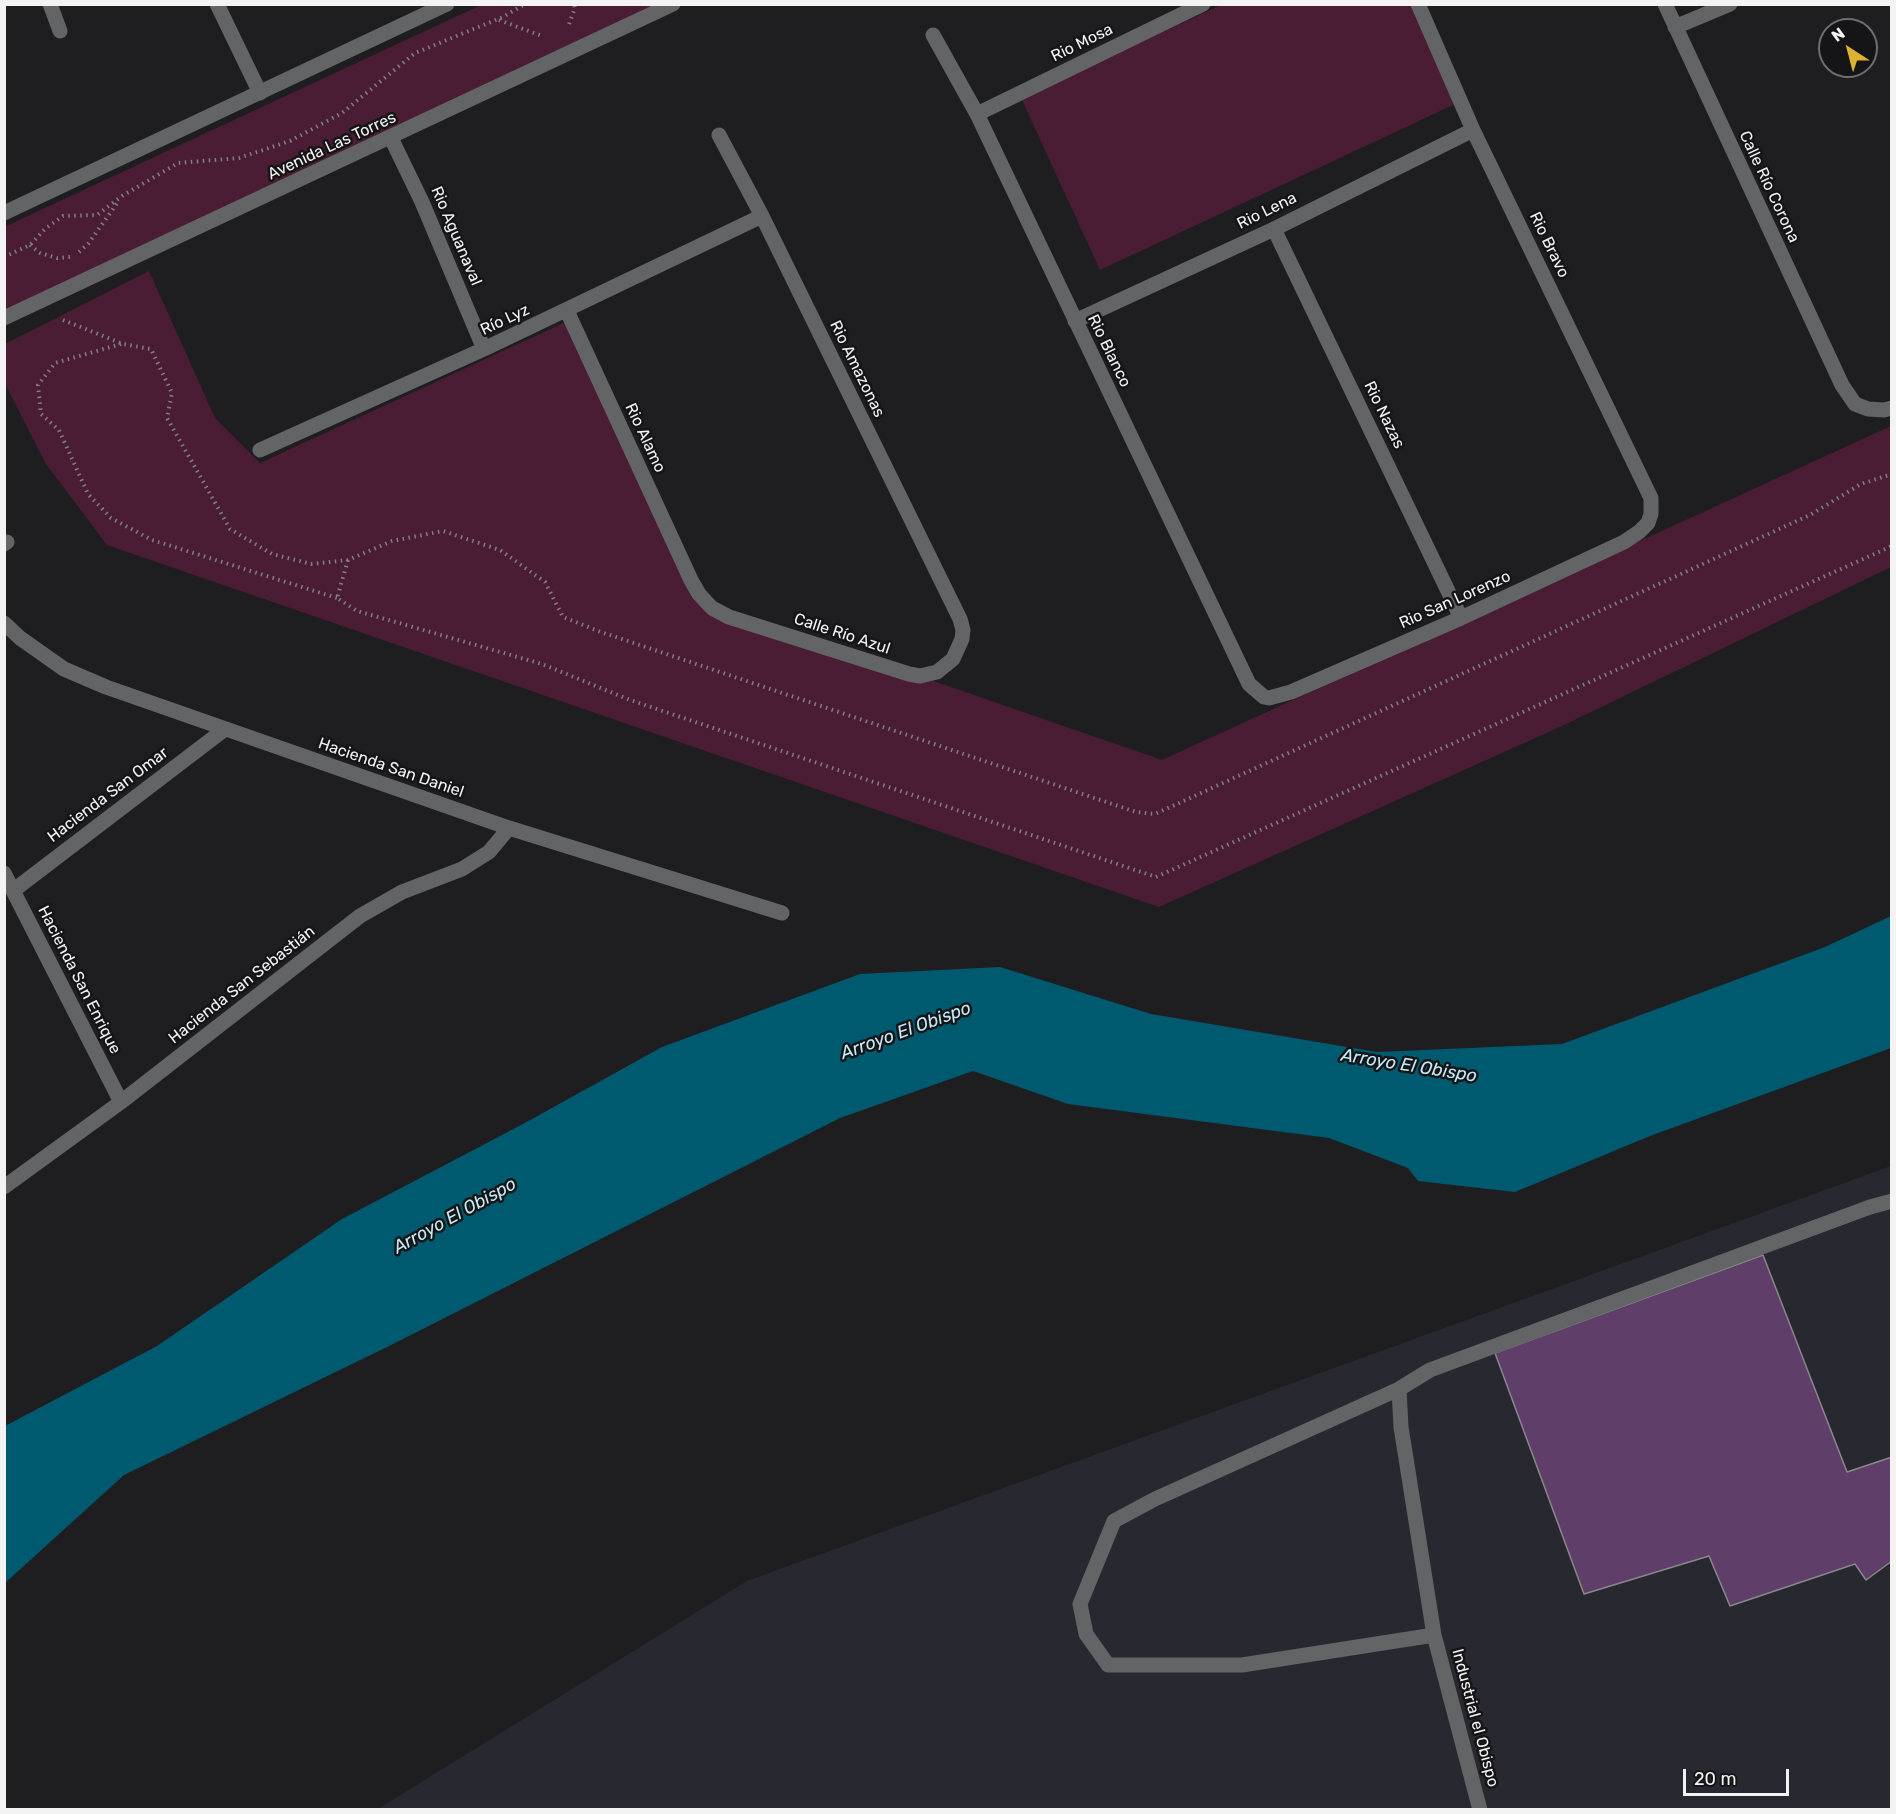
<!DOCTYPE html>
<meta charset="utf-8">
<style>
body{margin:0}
#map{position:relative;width:1896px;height:1814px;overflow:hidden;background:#1e1e21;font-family:Rubik,sans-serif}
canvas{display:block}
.frame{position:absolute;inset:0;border:6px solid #f3f3f4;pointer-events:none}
.north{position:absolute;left:1818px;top:18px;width:60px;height:60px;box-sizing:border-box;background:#151517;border:2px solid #6e6e6f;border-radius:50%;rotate:324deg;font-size:16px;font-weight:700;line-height:24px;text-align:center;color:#f3f3f4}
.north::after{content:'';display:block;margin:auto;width:21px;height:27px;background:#deb133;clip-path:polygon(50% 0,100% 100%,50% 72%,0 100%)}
.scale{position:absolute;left:1683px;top:1769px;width:106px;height:27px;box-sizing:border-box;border:3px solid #f3f3f4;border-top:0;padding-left:8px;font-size:18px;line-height:21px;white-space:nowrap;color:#f3f3f4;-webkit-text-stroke:4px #151517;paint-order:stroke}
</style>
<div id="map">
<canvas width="1896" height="1814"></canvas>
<div class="frame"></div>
<div class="north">N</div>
<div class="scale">20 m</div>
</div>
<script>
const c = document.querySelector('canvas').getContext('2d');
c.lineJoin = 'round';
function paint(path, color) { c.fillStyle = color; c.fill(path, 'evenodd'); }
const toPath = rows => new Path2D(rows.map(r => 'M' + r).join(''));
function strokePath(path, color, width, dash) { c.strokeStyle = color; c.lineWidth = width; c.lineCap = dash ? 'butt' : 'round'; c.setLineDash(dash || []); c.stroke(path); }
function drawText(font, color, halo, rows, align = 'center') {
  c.font = font + ' Rubik,sans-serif'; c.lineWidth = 5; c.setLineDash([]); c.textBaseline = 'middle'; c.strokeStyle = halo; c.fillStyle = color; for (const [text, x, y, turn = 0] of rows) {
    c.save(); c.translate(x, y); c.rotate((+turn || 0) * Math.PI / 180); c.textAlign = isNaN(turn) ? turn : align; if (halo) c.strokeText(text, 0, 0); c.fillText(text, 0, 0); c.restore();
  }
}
const built = toPath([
 [1891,1166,1891,1809,376,1810,747,1581]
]);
const green = toPath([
 [1423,4,1466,99,1100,270,1021,98,1221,5],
 [481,5,658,5,5,313,4,227],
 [149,271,215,418,260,463,570,320,705,602,1162,760,1891,426,1891,567,1562,726,1159,907,107,545,46,464,5,384,5,344]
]);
const water = toPath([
 [1891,916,1891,1048,1650,1136,1515,1192,1418,1181,1408,1168,1329,1138,1068,1104,973,1071,840,1118,387,1347,124,1475,5,1583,5,1426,157,1346,342,1219,523,1124,662,1047,860,974,1000,967,1151,1014,1377,1052,1562,1044,1825,947]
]);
const building = toPath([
 [1763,1255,1847,1472,1892,1457,1892,1561,1866,1580,1855,1564,1730,1606,1709,1556,1584,1594,1495,1353,1763,1255]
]);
const path = toPath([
 [499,20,542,36],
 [569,24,575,8,574,4],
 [30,245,40,253,57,258,70,257],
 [79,252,88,244,118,202],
 [4,257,30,245,45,229,63,216,97,215,122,196,178,163,239,158,290,141,342,113,415,53,503,17,525,4],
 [63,320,123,344,151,349,172,393,167,418,230,529,272,554,311,564,348,560,392,541,443,531,500,550,545,582,563,617,601,632,1136,812,1155,814,1810,515,1861,484,1892,474],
 [121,344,55,363,38,385,41,414,59,430,88,494,111,518,152,540,337,598],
 [348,560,337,598,357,611,542,664,630,700,1156,877,1892,546]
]);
const service = toPath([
 [1399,1389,1155,1499,1114,1521,1080,1604,1086,1634,1108,1665,1242,1665,1434,1635],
 [1480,1810,1434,1635,1401,1427,1399,1389,1430,1370,1870,1207,1892,1201]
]);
const minor = toPath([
 [50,4,60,31],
 [217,4,260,93],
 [1665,4,1842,385,1855,404,1868,409,1884,410,1892,408],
 [1675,27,1730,4],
 [933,35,977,114,1249,684,1264,697,1269,698,1291,692,1461,618,1624,542,1639,532,1648,523,1651,514,1651,498,1473,130,1418,4],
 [977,114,1203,4],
 [391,138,422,202,484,349],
 [1274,229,1461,618],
 [567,311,691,580,699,594,712,608,729,617,909,674,920,676,937,672,953,659,962,639,963,630,960,619,762,216,719,135],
 [1075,321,1274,229,1473,130],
 [260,450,484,349,762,216],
 [4,544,7,542],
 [4,623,20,638,64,669,106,687,509,828,782,913],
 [4,873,121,1102],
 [14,890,225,729],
 [4,1187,121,1102,360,916,402,892,462,869,489,852,509,828]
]);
const tertiary = toPath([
 [4,213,447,4],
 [4,318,673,4]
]);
const streetNames = [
 ["Rio Mosa",1082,43,-26],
 ["Avenida Las Torres",332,146,-25],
 ["Calle Río Corona",1769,187,65],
 ["Rio Lena",1267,211,-26],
 ["Rio Aguanaval",456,236,67],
 ["Rio Bravo",1549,245,64],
 ["Río Lyz",505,320,-25],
 ["Rio Blanco",1109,351,64],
 ["Rio Amazonas",857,369,64],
 ["Rio Nazas",1384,415,64],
 ["Rio Alamo",645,438,65],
 ["Rio San Lorenzo",1455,600,-24],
 ["Calle Río Azul",842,634,18],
 ["Hacienda San Daniel",391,768,19],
 ["Hacienda San Omar",108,795,-37],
 ["Hacienda San Enrique",79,980,63],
 ["Hacienda San Sebastián",242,985,-38],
 ["Industrial el Obispo",1475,1718,75]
];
const waterNames = [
 ["Arroyo El Obispo",906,1031,-20],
 ["Arroyo El Obispo",1409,1066,9],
 ["Arroyo El Obispo",455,1216,-29]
];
paint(built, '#282830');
paint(green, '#4a1d34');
paint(water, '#005a6f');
paint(building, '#5f3f6a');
strokePath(building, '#89878a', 1.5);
strokePath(path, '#808082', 4, [1.5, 4.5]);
strokePath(service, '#636465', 15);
strokePath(minor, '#636465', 15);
strokePath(tertiary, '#636465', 15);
drawText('16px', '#f3f3f4', '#151517', streetNames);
drawText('italic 18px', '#c4eaf7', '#151517', waterNames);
</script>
